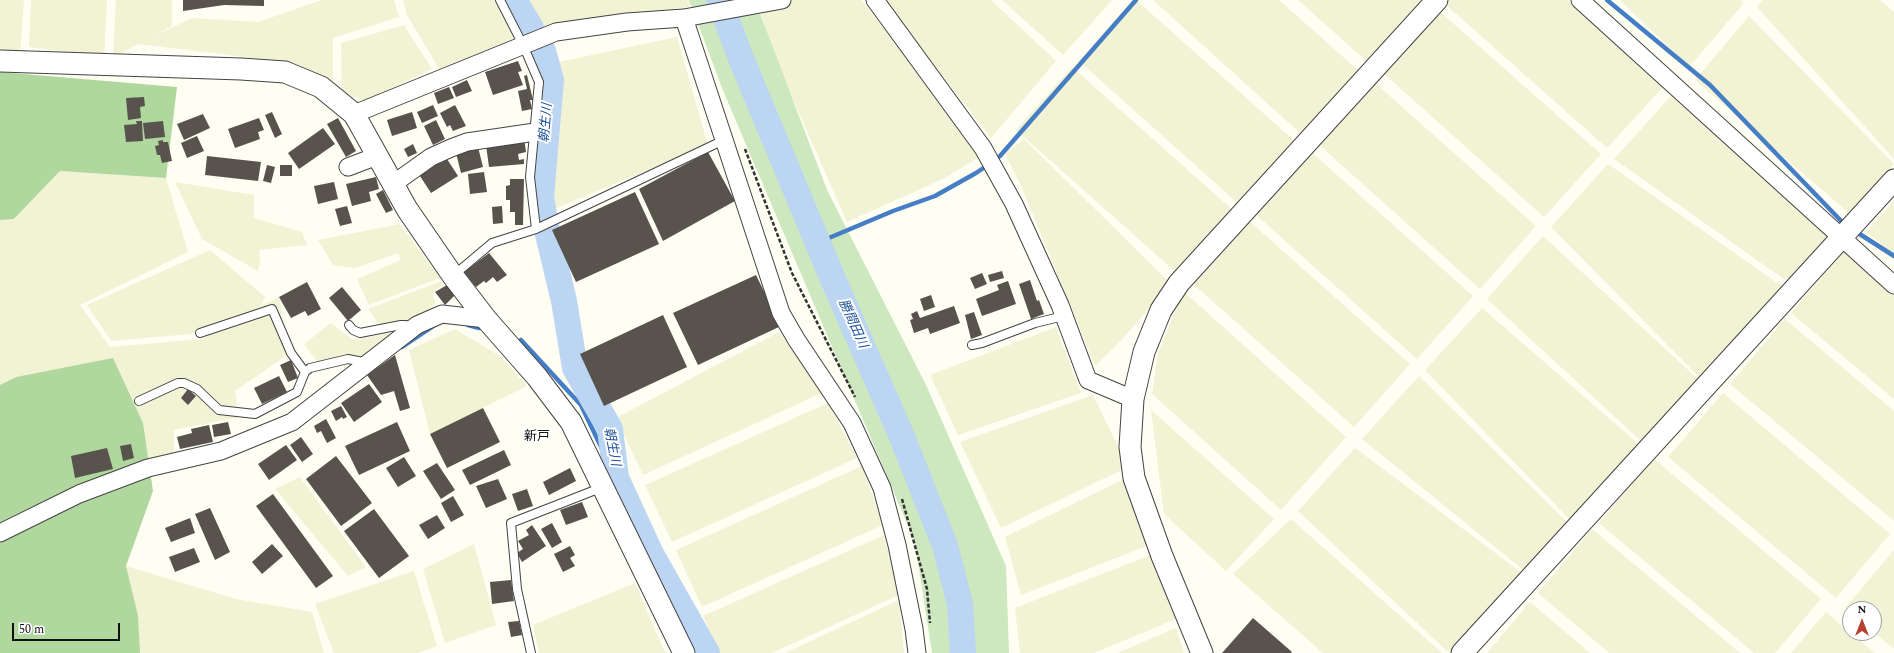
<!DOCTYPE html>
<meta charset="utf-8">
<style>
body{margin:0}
#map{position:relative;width:1894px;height:653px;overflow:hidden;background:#fefef3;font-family:Spectral,serif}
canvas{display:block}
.north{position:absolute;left:1842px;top:601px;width:40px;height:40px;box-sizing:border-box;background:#fff;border:1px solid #9f9f9f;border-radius:50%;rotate:0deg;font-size:11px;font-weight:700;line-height:16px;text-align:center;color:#101010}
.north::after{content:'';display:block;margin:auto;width:14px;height:18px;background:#b84030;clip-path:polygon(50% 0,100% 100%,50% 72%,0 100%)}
.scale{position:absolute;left:12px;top:623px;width:108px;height:18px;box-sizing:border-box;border:2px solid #101010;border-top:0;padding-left:5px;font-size:12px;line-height:14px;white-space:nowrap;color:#101010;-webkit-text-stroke:3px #fff;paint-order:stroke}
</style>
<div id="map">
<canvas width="1894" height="653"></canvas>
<div class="north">N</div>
<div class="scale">50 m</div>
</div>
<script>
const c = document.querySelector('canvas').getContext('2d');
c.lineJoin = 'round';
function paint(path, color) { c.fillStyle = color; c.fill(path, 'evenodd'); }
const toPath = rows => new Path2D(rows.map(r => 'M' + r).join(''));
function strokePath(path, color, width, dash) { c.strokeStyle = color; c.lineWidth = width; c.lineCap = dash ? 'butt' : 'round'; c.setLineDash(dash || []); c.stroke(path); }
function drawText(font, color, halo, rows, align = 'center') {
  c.font = font + ' Spectral,"Noto Sans JP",serif'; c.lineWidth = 4; c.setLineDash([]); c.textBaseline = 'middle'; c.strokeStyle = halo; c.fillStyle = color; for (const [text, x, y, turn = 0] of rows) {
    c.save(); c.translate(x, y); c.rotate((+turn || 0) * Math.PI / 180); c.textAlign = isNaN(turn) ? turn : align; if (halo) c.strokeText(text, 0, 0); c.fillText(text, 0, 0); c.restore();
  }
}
const farmland = toPath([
 [0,0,24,0,20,55,0,52],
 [31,0,107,0,104,57,29,47],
 [116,0,172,0,172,26,152,37,192,18,258,22,322,0,394,0,399,17,333,38,333,80,262,59,138,44,113,58],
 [403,0,494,0,513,33,512,41,441,72,407,15],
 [510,0,695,0,688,7,526,32],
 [757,0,862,0,981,156,943,179,847,222,777,63],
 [884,0,991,0,1056,61,991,138],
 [1002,0,1112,0,1063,55],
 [1134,0,1136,0,1298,144,1242,207,1079,61],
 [1153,0,1279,0,1360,72,1301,134],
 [1298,0,1424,0,1372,66],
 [1447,0,1568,0,1664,86,1607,148,1444,3],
 [1620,0,1740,0,1744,3,1689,67],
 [1762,0,1880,0,1894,12,1894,159,1757,7],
 [1437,9,1601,154,1544,217,1381,71],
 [1749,16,1894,164,1851,215,1695,80],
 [404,25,432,69,365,101,342,92,341,43],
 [677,37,708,145,540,215,547,88,540,66],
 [1072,67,1235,212,1179,275,1016,130],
 [1373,81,1536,226,1480,289,1317,143],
 [1671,96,1832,237,1788,282,1614,159],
 [1024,139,1171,284,1115,347,1095,366,1022,188,1005,154],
 [1310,151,1473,296,1417,359,1254,213],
 [1608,164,1783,287,1701,379,1551,227],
 [60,171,166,178,188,252,80,305,110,347,202,339,247,314,191,334,111,341,87,305,210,250,265,297,261,306,279,297,290,353,235,391,239,417,174,430,174,453,148,459,143,423,113,359,16,377,0,385,0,220,15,219],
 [175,182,254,195,254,218,302,232,307,245,259,250,260,263,258,271,202,239],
 [1894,200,1894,255,1867,232],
 [1247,219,1410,364,1354,427,1191,282],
 [400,224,440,278,369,305,357,279,401,260,398,253,355,268,333,265,318,240],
 [1543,236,1699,380,1642,442,1487,299],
 [1846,249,1894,294,1894,399,1791,313],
 [441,281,443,285,432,293,436,303,419,317,380,326,368,309],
 [1183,291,1346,437,1281,510,1152,394,1158,353],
 [1482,308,1641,446,1570,520,1425,370],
 [1785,319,1894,411,1894,521,1730,384],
 [331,323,353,340,397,332,367,358,317,361,304,344],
 [1056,327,1081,393,958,435,930,375],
 [455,329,500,356,527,386,430,434,409,350],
 [779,332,824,392,643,475,616,418],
 [1419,376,1568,523,1526,572,1362,439],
 [1723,393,1890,534,1836,598,1668,457],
 [1093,395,1128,467,1001,528,960,442],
 [828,403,857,458,672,542,645,485],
 [1151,410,1274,519,1226,571,1164,514],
 [1355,448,1522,573,1449,653,1298,511],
 [1653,458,1821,599,1775,653,1754,653,1599,523],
 [862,466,883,525,702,607,676,550],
 [1130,476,1157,542,1021,595,1005,537],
 [300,477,366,567,348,576,275,489],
 [1291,519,1442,653,1323,653,1233,574],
 [1592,529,1740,653,1609,653,1538,593],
 [884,535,899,595,772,653,720,653,703,616],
 [474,544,496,625,445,643,423,569],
 [1894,550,1894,649,1874,633,1874,609,1850,609,1850,612,1845,608],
 [1158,552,1176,619,1094,653,1020,653,1015,608],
 [126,566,236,599,312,612,324,653,138,653],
 [414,571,437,646,418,653,334,653,315,604],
 [635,583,665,653,539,653,533,625],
 [899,600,904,653,785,653],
 [1530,602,1590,653,1487,653],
 [1826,612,1850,633,1875,653,1791,653],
 [1176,628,1184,653,1117,653]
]);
const green = toPath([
 [689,0,755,0,827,190,926,385,1006,566,1009,653,932,653,915,542,722,88]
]);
const forest = toPath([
 [0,72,177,87,166,178,60,171,14,219,0,220],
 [113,358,143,423,153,491,126,566,138,616,140,653,0,653,0,385,16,377]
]);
const stream = toPath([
 [1607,0,1710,85,1845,225],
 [994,160,1000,156,1136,0],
 [1855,231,1894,256],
 [817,243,893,211,935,196,976,173,988,165],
 [468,325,479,328],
 [521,340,581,405,616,478],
 [402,347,435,325]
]);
const river = toPath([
 [514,0,531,28],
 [719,0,742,61,832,277,903,439,945,546,960,604,963,653],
 [543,51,551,80,541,197,545,220],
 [547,230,564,301,575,368,610,429,616,478,651,554,707,653]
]);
const building = toPath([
 [183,0,264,0,264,6,224,5,183,11],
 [518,61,522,71,518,72,523,85,493,95,485,72],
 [527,75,533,100,530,100,532,109,522,111,518,91,527,89,524,76],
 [467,80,472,91,456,97,452,87],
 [449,87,454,98,438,104,434,93],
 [144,97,145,106,140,107,141,118,128,120,126,98],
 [433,105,438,116,422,123,417,112],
 [455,105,466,126,453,131,450,125,447,127,440,113],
 [272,112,282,134,275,138,265,115],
 [412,112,417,128,392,136,387,120],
 [203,114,210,128,184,140,177,124],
 [259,118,264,130,258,132,260,139,235,148,228,129],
 [338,118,356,151,346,157,327,124],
 [436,120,445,139,433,145,424,126],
 [136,121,142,121,143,141,126,142,124,125,137,124],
 [163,121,165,137,145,139,143,123],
 [323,128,335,144,299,169,288,153],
 [197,136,204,151,187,158,181,143],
 [524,138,526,152,518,154,519,160,524,159,524,164,489,167,486,145],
 [163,140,163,142,168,142,172,161,162,163,160,155,157,155,155,146,159,145,158,141],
 [413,144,417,153,408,157,404,149],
 [478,147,483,167,461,173,456,153],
 [708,152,735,201,663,241,639,189],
 [207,156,261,162,258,181,205,175],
 [439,159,441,163,447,159,458,176,431,193,418,173],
 [267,165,275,167,271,183,263,181],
 [280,165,292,165,292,176,280,176],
 [484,172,487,192,470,194,468,174],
 [376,177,379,189,369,192,371,201,352,206,346,184],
 [510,179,524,179,523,225,515,225,515,212,510,212,510,200,506,200,506,186,510,185],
 [334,182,338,199,318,204,314,186],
 [383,190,393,210,386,213,376,194],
 [635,192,659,244,576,282,552,230],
 [347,206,352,223,340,226,335,209],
 [502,206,503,223,493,224,492,207],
 [489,253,507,275,497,282,493,277,486,283,484,281,476,287,464,272],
 [1002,271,1004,278,990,282,988,275],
 [982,273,987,284,975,289,970,278],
 [756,275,781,326,698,365,673,313],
 [1030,280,1037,301,1039,300,1044,314,1031,319,1019,284],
 [1008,281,1016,304,982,316,976,299,999,290,997,285],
 [307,282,321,309,308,316,305,311,291,318,279,297],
 [447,285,455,295,445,305,435,292],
 [342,287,361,310,348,321,329,298],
 [931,295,935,307,924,311,920,299],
 [954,306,960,323,930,334,928,328,914,333,910,320,913,319,911,314,917,311,920,318],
 [974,312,982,335,971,339,965,315],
 [663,315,687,367,604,406,580,354],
 [395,355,410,408,400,411,394,391,381,395,367,375],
 [291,360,298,378,288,382,280,365],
 [279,376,287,392,262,404,254,388],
 [369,384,382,402,354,422,341,403],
 [188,389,196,396,188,405,181,398],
 [341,406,347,417,343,419,342,417,336,421,331,411],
 [483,408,500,442,447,468,430,434],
 [326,419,336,438,327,443,321,431,317,433,314,426],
 [228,422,231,434,214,437,212,425],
 [397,422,410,451,359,475,345,446],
 [209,425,213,442,180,449,177,437,192,433,191,429],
 [301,437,313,454,302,462,290,445],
 [131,444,134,458,123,461,120,446],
 [286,445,297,460,269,480,258,464],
 [107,448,113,469,75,478,71,456],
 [504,450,511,465,470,485,462,470],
 [336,456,372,503,341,526,306,479],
 [404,457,416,476,398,487,386,468],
 [437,463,455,490,441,499,423,471],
 [570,468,576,481,549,495,543,482],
 [498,479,507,499,486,508,476,486],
 [527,489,533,506,518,511,512,494],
 [273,494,333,576,316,588,256,506],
 [453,496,464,515,451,522,441,503],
 [582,502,588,517,566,525,560,510],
 [210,508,230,552,215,560,195,514],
 [374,509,409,556,379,578,344,531],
 [437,515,445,528,428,539,419,525],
 [190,518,195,533,171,542,165,528],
 [552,523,562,542,552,548,541,529],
 [532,525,546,546,522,562,517,553,523,549,518,541,529,535,526,530],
 [272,544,283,556,262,574,252,562],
 [570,546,575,555,570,558,575,566,563,572,554,554],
 [194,548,200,562,175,572,169,557],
 [511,580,514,601,492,604,490,582],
 [1253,618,1292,652,1291,653,1222,653],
 [519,621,522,635,511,637,508,622]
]);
const path = toPath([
 [745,149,792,273,855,397],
 [902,499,927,589,930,623]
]);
const service = toPath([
 [536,229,724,140],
 [454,275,492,243,536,229,530,177,539,82,523,45,500,0],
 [349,325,353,330,360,333,401,325,406,325,412,328],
 [200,333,272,309,291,353,305,372],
 [972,345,982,343,1035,323,1064,316],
 [139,401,178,383,184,383,197,389,219,410,255,414,297,392,305,372,310,368,348,359,368,363],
 [531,653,517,589,511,523,603,487]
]);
const minor = toPath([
 [875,0,983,148,1014,204,1060,305,1088,380,1133,399],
 [1580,0,1894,285],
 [684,18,781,313,796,339,852,423,882,488,897,545,914,629,917,653],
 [354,114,556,32,627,22,684,18,782,0],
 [348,167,377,156],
 [393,184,431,157,451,148,467,142,535,132],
 [0,533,79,494,148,468,221,451,292,422,417,325,442,314,486,319]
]);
const tertiary = toPath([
 [0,61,241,69,285,72,321,87,354,114,407,209,453,276,486,319,537,377,571,422,684,653],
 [1202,653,1162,556,1134,478,1130,447,1133,399,1144,352,1161,310,1179,283,1437,0],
 [1462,653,1894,180]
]);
const waterNames = [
 ["朝生川",547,123,-85],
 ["勝間田川",852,324,66],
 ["朝生川",611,447,79]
];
const neighbourhoodNames = [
 ["新戸",537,437]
];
paint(farmland, '#f1f3d4');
paint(green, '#cde7be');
paint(forest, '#afd79e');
strokePath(stream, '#467ec5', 4.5);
strokePath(river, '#bbd5f3', 26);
paint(building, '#58534d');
strokePath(service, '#434343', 10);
strokePath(minor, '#434343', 19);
strokePath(tertiary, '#434343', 23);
strokePath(path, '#323232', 2.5, [4, 2]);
strokePath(service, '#fff', 8);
strokePath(minor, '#fff', 17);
strokePath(tertiary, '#fff', 21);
drawText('italic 13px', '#20519b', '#fff', waterNames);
drawText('13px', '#101010', '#fff', neighbourhoodNames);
</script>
